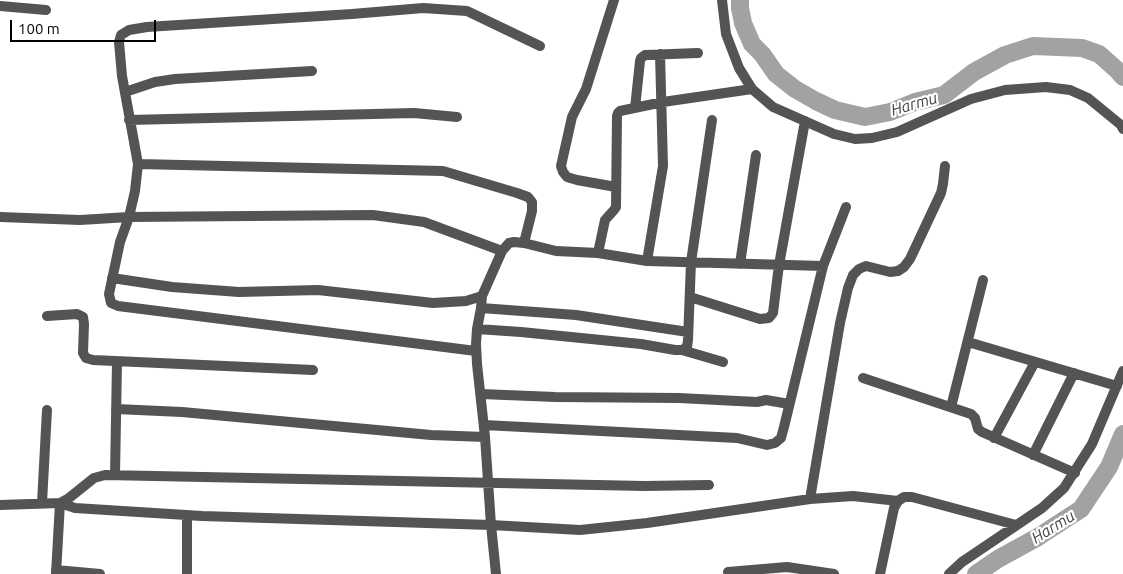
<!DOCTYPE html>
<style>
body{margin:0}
#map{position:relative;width:1123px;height:574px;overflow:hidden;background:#fff;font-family:Ubuntu,sans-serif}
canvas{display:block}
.scale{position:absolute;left:10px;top:20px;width:146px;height:22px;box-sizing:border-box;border:2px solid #000;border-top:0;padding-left:6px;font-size:15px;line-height:18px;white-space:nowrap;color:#000;-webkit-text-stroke:4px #fff;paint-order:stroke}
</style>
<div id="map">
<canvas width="1123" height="574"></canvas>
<div class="scale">100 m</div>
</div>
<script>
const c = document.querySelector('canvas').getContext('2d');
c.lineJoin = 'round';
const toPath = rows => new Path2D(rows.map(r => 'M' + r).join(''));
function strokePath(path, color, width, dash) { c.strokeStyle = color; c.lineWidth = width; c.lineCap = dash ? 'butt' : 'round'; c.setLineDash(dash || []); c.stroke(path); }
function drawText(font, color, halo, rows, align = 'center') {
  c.font = font + ' Ubuntu,sans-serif'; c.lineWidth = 4.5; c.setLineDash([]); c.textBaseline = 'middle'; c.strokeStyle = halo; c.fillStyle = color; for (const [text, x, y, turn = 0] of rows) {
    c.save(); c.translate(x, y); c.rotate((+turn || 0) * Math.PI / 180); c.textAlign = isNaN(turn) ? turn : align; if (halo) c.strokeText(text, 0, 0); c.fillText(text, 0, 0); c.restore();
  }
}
const river = toPath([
 [740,0,740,8,743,23,752,44,762,54,776,74,795,89,816,101,835,110,865,117,890,112,915,102,944,95,974,72,1005,55,1033,46,1082,48,1099,54,1117,70,1123,77],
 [976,574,998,559,1038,537,1081,509,1109,467,1123,434]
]);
const minor = toPath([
 [614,0,586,89,572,117,561,166,563,172,567,177,577,180,616,187],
 [722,0,726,34,739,68,752,89,773,107,834,134,855,139,872,138,897,132,971,99,1005,90,1046,87,1070,90,1088,98,1121,125,1123,129],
 [0,6,46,10],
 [125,92,155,82,175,79,312,71],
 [635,108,640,61,641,58,645,55,698,53],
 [129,120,414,113,457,117],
 [138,164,443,171,517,193,528,197,532,202,532,211,524,243,514,242,509,243,502,251,482,296,481,308,477,329,476,344,477,364,485,437,491,525,496,574],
 [0,217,80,220,129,217,373,215,424,222,502,251],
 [524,243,556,251,598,253,647,261,823,266],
 [598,253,605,220,614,210,616,207,617,116,618,113,620,111,663,102,752,89],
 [647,261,663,166,660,54],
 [740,264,756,155],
 [112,278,172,287,239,292,318,290,433,303,466,301,482,296],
 [690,297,760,319,769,318,773,313,779,265,805,121],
 [481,308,576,315,688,332],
 [47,316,77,314,83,317,84,324,83,353,86,358,93,360,313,370],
 [477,329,521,332,641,344,675,350,682,350,687,347,688,340,691,262,712,120],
 [968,342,1117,386],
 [682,350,723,362],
 [476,351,118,306,111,303,109,294,120,242,129,217,135,191,138,164,122,76,119,42,121,35,129,30,147,27,352,14,423,8,467,11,540,46],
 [863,378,971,414,975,418,978,429,982,432,1075,473],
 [481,394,555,397,679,398,757,402,766,400,789,404],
 [951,407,983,280],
 [116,409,182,412,431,435,485,437],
 [484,425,737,438,767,445,775,443,781,438,784,427,823,266,846,207],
 [994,438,1035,362],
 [1033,455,1074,373],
 [115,475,117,362],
 [810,499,840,323,848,288,853,275,859,269,866,266,890,272,898,271,904,267,910,259,941,193,943,184,945,166],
 [42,503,47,410],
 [0,505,60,503,69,498,94,478,105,475,645,486,709,485],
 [56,570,100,574],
 [728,572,787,567,834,574],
 [56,574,60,503,75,508,202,516,491,525,580,530,647,523,810,499,853,496,898,501],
 [187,574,187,515],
 [880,574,894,508,898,501,904,497,912,497,1016,525],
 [949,574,962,562,1042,508,1064,488,1092,444,1123,371]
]);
const waterNames = [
 ["Harmu",914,104,-16],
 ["Harmu",1053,527,-32]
];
strokePath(river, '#a2a2a2', 18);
strokePath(minor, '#545454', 10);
drawText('italic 16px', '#434343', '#fff', waterNames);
</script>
